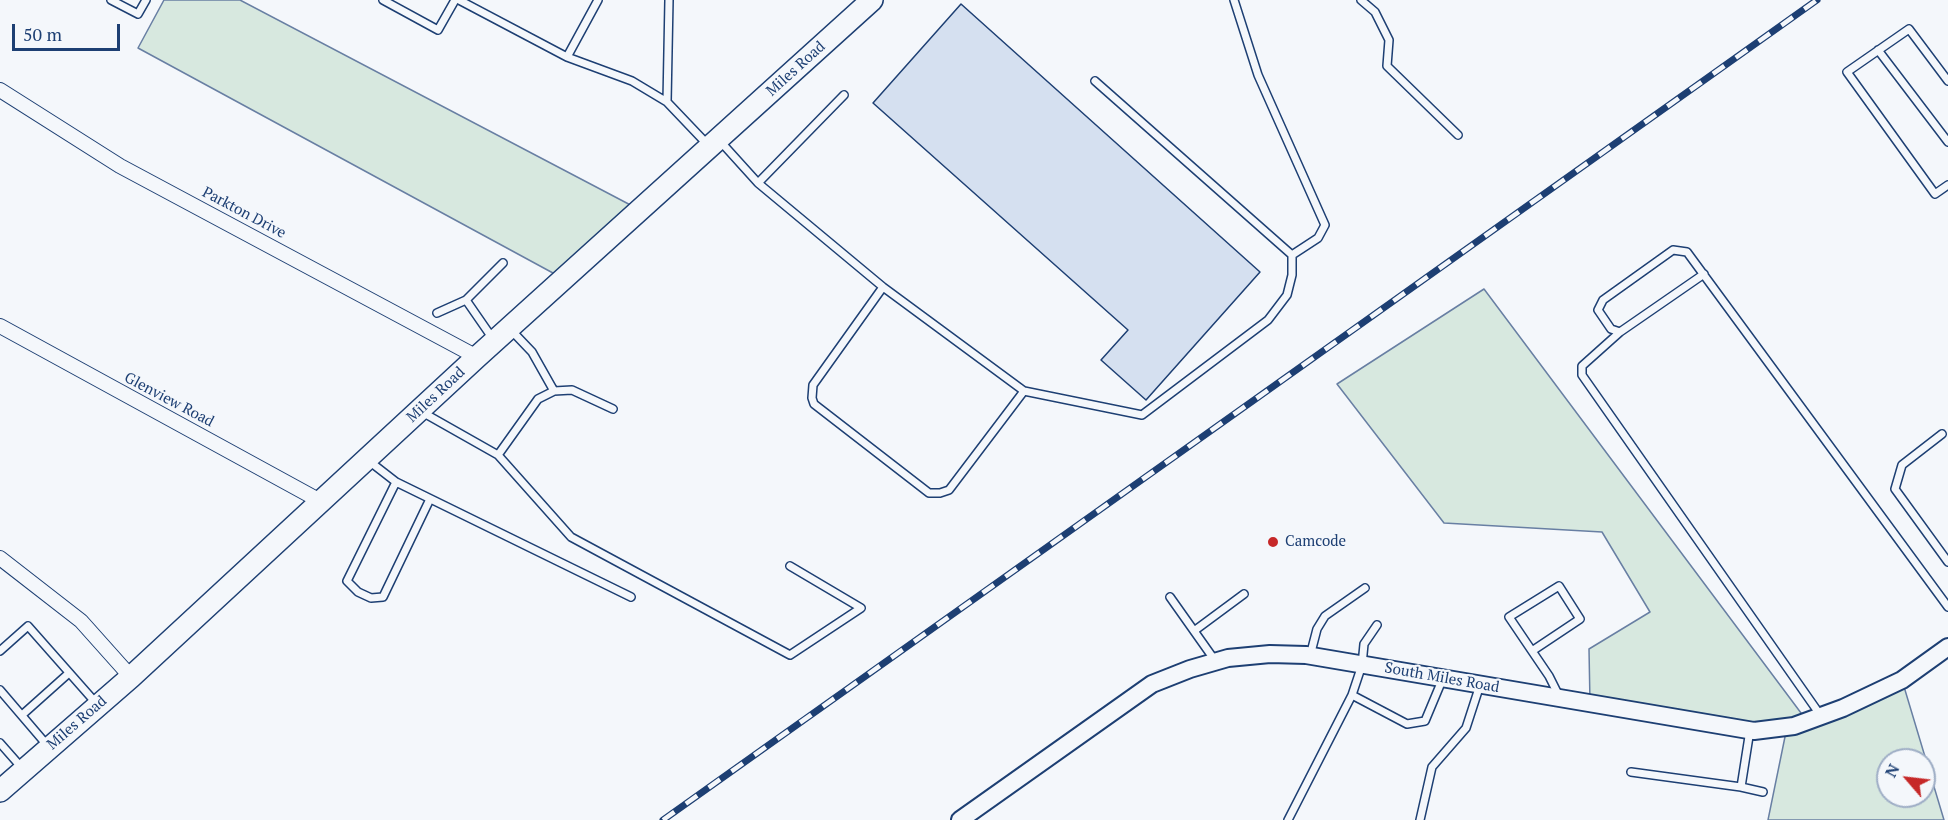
<!DOCTYPE html>
<style>
body{margin:0}
#map{position:relative;width:1948px;height:820px;overflow:hidden;background:#f4f7fb;font-family:"PT Serif",serif}
canvas{display:block}
.north{position:absolute;left:1876px;top:748px;width:60px;height:60px;box-sizing:border-box;background:#f4f7fb;border:2px solid #9eadc5;border-radius:50%;rotate:298deg;font-size:16px;font-weight:700;line-height:24px;text-align:center;color:#1d3f73}
.north::after{content:'';display:block;margin:auto;width:21px;height:27px;background:#c62828;clip-path:polygon(50% 0,100% 100%,50% 72%,0 100%)}
.scale{position:absolute;left:12px;top:24px;width:108px;height:27px;box-sizing:border-box;border:3px solid #1d3f73;border-top:0;padding-left:8px;font-size:18px;line-height:21px;white-space:nowrap;color:#1d3f73;-webkit-text-stroke:4px #f4f7fb;paint-order:stroke}
</style>
<div id="map">
<canvas width="1948" height="820"></canvas>
<div class="north">N</div>
<div class="scale">50 m</div>
</div>
<script>
const c = document.querySelector('canvas').getContext('2d');
c.lineJoin = 'round';
function paint(path, color) { c.fillStyle = color; c.fill(path, 'evenodd'); }
const toPath = rows => new Path2D(rows.map(r => 'M' + r).join(''));
function strokePath(path, color, width, dash) { c.strokeStyle = color; c.lineWidth = width; c.lineCap = dash ? 'butt' : 'round'; c.setLineDash(dash || []); c.stroke(path); }
function drawText(font, color, halo, rows, align = 'center') {
  c.font = font + ' "PT Serif",serif'; c.lineWidth = 4.5; c.setLineDash([]); c.textBaseline = 'middle'; c.strokeStyle = halo; c.fillStyle = color; for (const [text, x, y, turn = 0] of rows) {
    c.save(); c.translate(x, y); c.rotate((+turn || 0) * Math.PI / 180); c.textAlign = isNaN(turn) ? turn : align; if (halo) c.strokeText(text, 0, 0); c.fillText(text, 0, 0); c.restore();
  }
}
const green = toPath([
 [164,0,240,0,640,210,564,279,138,48,164,0],
 [1484,289,1807,721,1902,680,1944,820,1768,820,1787,727,1590,703,1589,649,1650,612,1602,532,1444,523,1337,384,1484,289],
 [1888,760,1924,760,1924,796,1888,796,1888,760]
]);
const building = toPath([
 [961,4,1260,272,1146,400,1101,360,1128,330,873,103,961,4]
]);
const service = toPath([
 [111,0,138,14,146,0],
 [383,0,438,30,455,0],
 [459,0,567,57,632,81,667,102,708,145],
 [1234,0,1258,75,1325,225,1318,238,1292,255],
 [1361,0,1375,12,1389,40,1387,66,1458,135],
 [1878,50,1948,142],
 [567,57,598,0],
 [1948,81,1909,29,1847,72,1935,194,1948,185],
 [667,102,669,0],
 [720,141,758,183,844,95],
 [758,183,883,287,1024,391,949,490,940,493,929,493,814,404,812,398,813,385,883,287],
 [1704,274,1620,332,1611,329,1598,310,1603,300,1673,250,1687,252,1948,607],
 [466,300,503,263],
 [437,313,466,300,493,339],
 [511,330,532,352,554,391],
 [1620,332,1582,366,1582,375,1821,716],
 [1024,391,1142,415,1268,320,1287,295,1292,275,1292,255,1095,81],
 [422,412,498,455,571,537,790,655,861,608,790,566],
 [1942,434,1902,465,1895,489,1948,562],
 [498,455,538,399,554,391,572,390,613,409],
 [369,461,396,482,631,597],
 [396,482,347,581,358,592,371,598,383,597,430,499],
 [1170,597,1216,662],
 [1377,625,1364,644,1362,665,1352,695,1407,724,1425,721,1443,678],
 [1194,631,1244,594],
 [0,651,28,626,96,703],
 [1532,651,1580,619,1559,586,1509,617,1532,651,1549,676,1559,696],
 [1310,656,1317,629,1325,616,1365,588],
 [0,690,47,745],
 [22,715,69,673],
 [0,743,22,768],
 [1631,772,1741,787,1750,730],
 [1741,787,1763,792],
 [1288,820,1352,695],
 [1420,820,1432,767,1466,728,1480,685]
]);
const minor = toPath([
 [0,90,120,166,477,357],
 [0,326,322,502],
 [0,558,81,621,131,677]
]);
const tertiary = toPath([
 [960,820,1152,684,1190,669,1228,658,1270,654,1306,655,1754,731,1794,726,1843,708,1902,680,1948,647]
]);
const primary = toPath([
 [0,791,131,677,477,357,872,0]
]);
const rail = toPath([
 [663,820,1817,0]
]);
const markers = [
 [1273,542,6,"#c62828"]
];
const streetNames = [
 ["Miles Road",796,69,-42],
 ["Parkton Drive",244,213,28],
 ["Miles Road",436,395,-43],
 ["Glenview Road",169,400,28],
 ["South Miles Road",1442,678,10],
 ["Miles Road",77,723,-41]
];
const poiNames = [
 ["Camcode",1285,542]
];
paint(green, '#d7e8df');
strokePath(green, '#687fa3', 1.5);
paint(building, '#d5e0f0');
strokePath(building, '#1d3f73', 1.5);
strokePath(service, '#1d3f73', 10);
strokePath(minor, '#1d3f73', 16);
strokePath(tertiary, '#1d3f73', 20);
strokePath(primary, '#1d3f73', 24);
strokePath(service, '#f4f7fb', 7);
strokePath(minor, '#f4f7fb', 14);
strokePath(tertiary, '#f4f7fb', 16);
strokePath(primary, '#f4f7fb', 21);
strokePath(rail, '#1d3f73', 7);
strokePath(rail, '#f4f7fb', 4.5, [14]);
for (const [x, y, r, color] of markers) { const dot = new Path2D(); dot.arc(x, y, r, 0, 2 * Math.PI); c.fillStyle = color; c.fill(dot); strokePath(dot, '#f4f7fb', 2); }
drawText('15px', '#1d3f73', '#f4f7fb', streetNames);
drawText('15px', '#1d3f73', '#f4f7fb', poiNames, 'left');
</script>
